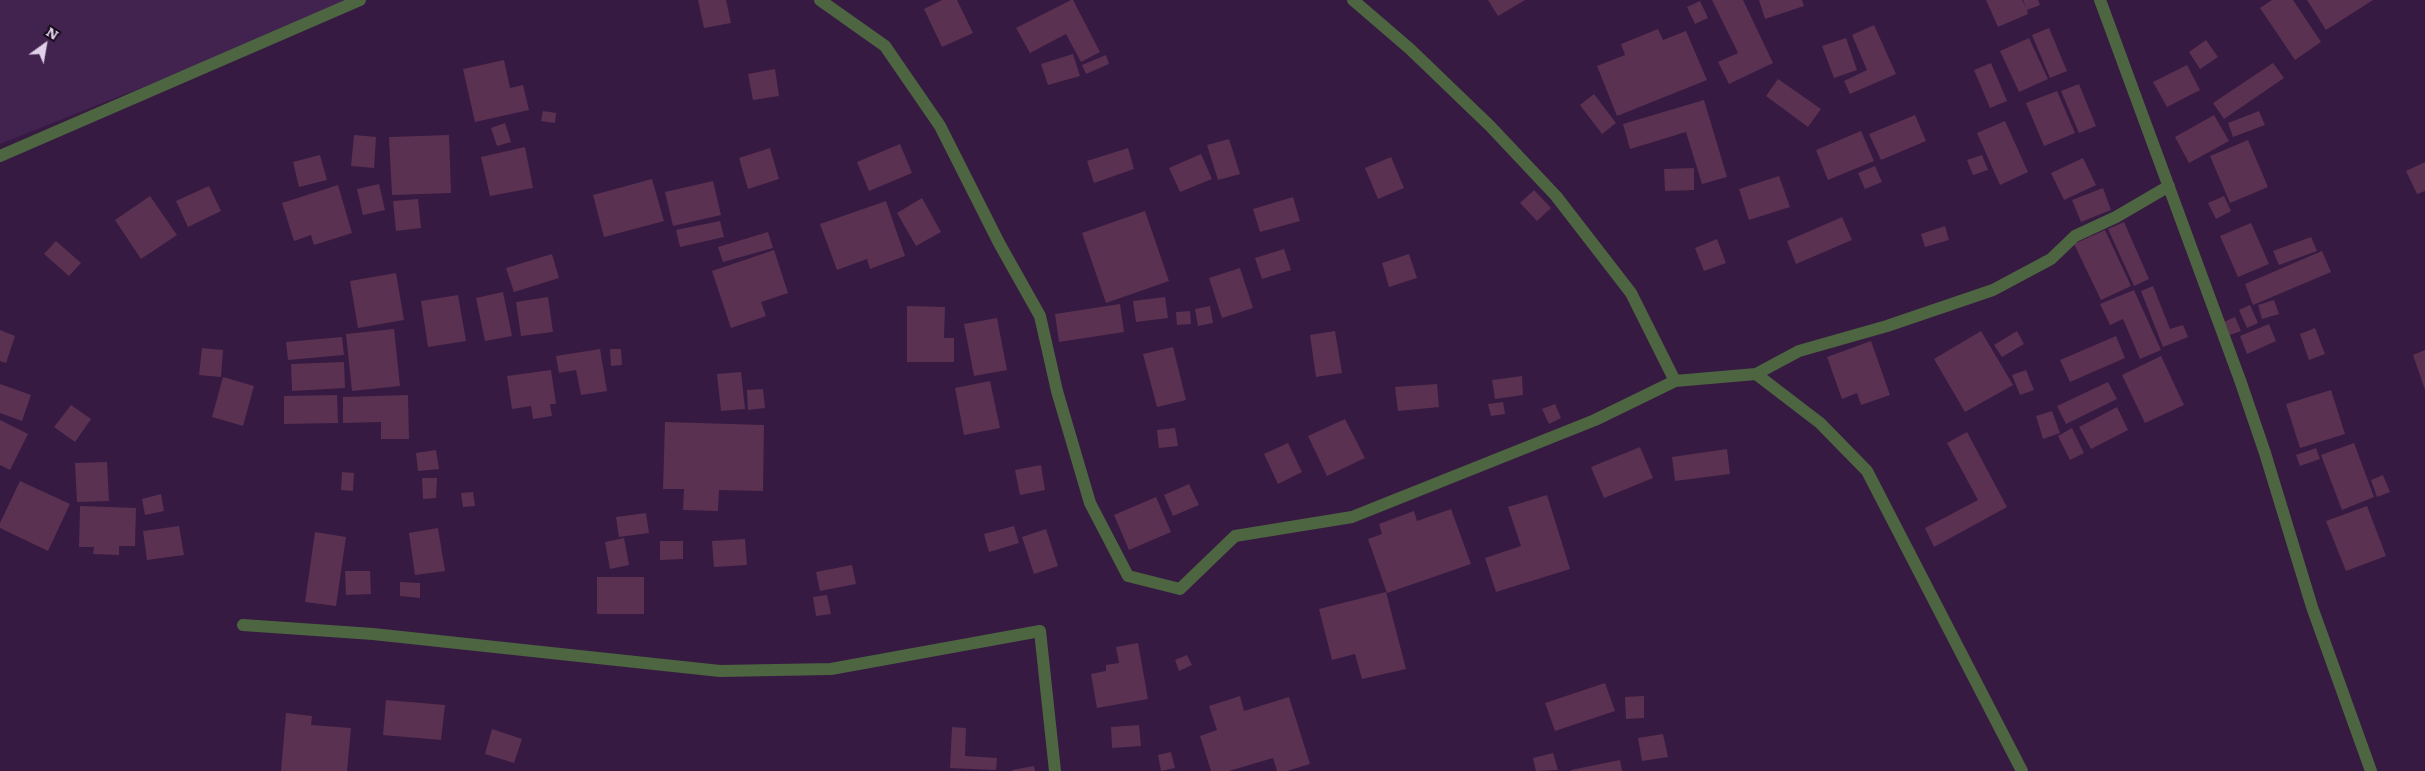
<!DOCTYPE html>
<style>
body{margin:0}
#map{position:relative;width:2425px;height:771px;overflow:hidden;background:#361a41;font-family:Literata,serif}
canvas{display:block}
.north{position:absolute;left:20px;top:20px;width:50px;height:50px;-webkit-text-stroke:4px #170b1c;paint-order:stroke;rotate:32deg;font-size:14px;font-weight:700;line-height:20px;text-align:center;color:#e1d0e9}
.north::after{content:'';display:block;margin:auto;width:18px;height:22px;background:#e1d0e9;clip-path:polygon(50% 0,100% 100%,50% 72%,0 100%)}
</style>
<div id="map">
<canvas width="2425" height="771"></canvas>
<div class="north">N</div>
</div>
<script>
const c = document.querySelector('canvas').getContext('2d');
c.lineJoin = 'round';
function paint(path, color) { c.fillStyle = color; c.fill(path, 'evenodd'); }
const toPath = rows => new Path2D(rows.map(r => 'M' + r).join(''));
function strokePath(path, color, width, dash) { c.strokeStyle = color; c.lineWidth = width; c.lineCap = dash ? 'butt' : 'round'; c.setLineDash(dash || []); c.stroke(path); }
const built = toPath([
 [0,0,361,0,0,144]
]);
const building = toPath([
 [698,0,726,0,731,23,704,28],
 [942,0,957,0,973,33,942,47,924,9],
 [1071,0,1073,0,1100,52,1081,62,1066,34,1030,53,1016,28],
 [1488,0,1525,0,1498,16],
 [1712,0,1743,0,1773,63,1729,84,1718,62,1738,53],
 [1759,0,1802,0,1804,6,1765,19],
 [1986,0,2022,0,2026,8,2023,0,2038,0,2040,5,2027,10,2028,14,1998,27],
 [2272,0,2293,0,2321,42,2295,60,2260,8],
 [2307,0,2373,0,2326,30],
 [1700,1,1708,18,1695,24,1687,7],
 [1874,25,1896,74,1850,94,1844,81,1867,70,1852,35],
 [2049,28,2067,71,2050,78,2032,35],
 [1658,29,1663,40,1686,31,1707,80,1617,116,1597,66,1625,55,1621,44],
 [1846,38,1857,70,1834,78,1822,46],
 [2029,38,2048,79,2019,92,2000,51],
 [2206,40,2218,57,2200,69,2189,52],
 [1073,54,1080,76,1048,85,1041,64],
 [1106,55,1109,64,1086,74,1082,65],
 [504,60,510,88,523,85,529,110,475,122,463,69],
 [1991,63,2007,101,1990,108,1974,70],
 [2273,63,2284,78,2224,119,2213,103],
 [2187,65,2200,90,2167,107,2153,82],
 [775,69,779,96,753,100,748,74],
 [1778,79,1821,109,1808,127,1766,96],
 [2079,84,2096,126,2079,133,2061,91],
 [2057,91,2075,133,2044,146,2026,103],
 [1594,94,1616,123,1602,134,1580,105],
 [1704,100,1727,177,1702,184,1686,132,1630,149,1623,124],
 [543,111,556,113,555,123,541,121],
 [2259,111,2265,125,2233,137,2228,123],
 [1915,115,1926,141,1881,160,1869,134],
 [2214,115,2229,141,2189,163,2175,137],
 [2005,121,2028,172,2000,185,1977,133],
 [505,123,511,142,497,146,491,128],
 [1861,131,1874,161,1828,180,1816,150],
 [354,135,376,137,374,168,351,166],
 [449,135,451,193,392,195,389,137],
 [1229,139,1240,174,1218,180,1207,145],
 [2248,140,2268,187,2230,203,2210,156],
 [900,144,912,173,869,191,857,162],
 [525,147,533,188,490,196,481,157],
 [770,148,779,179,748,189,739,158],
 [1128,148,1134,169,1094,183,1087,161],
 [1201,154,1212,179,1180,192,1169,168],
 [320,155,327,180,299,187,293,162],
 [1982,155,1988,170,1973,175,1967,160],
 [1391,157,1404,188,1378,199,1365,168],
 [2083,158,2096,185,2064,200,2051,173],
 [2425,162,2425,191,2417,194,2406,171],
 [1875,166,1882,182,1865,189,1858,173],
 [1694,168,1694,190,1665,191,1664,169],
 [1779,176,1790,207,1749,220,1739,189],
 [652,179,664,221,604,237,593,195],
 [713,181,721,215,673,226,665,192],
 [379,184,385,210,363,215,357,189],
 [338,185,352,233,314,245,311,235,294,241,282,203],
 [209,186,221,211,188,227,176,201],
 [2103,188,2111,210,2081,222,2072,200],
 [1534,190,1551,208,1537,221,1520,203],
 [150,196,177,235,141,259,115,220],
 [2224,196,2231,211,2216,219,2208,203],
 [1293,197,1300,221,1260,232,1253,209],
 [922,198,941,232,916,246,897,213],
 [418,199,421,228,396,231,393,201],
 [886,201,905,256,870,269,867,259,837,270,820,224],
 [1145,211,1169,281,1106,303,1082,233],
 [1842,217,1852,240,1796,264,1787,241],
 [720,221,724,237,680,247,676,230],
 [2124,222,2149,279,2134,286,2108,229],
 [2251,223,2269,264,2238,277,2220,236],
 [1945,226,1949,240,1925,247,1921,234],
 [2105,230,2131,286,2101,300,2074,244],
 [768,232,773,248,723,262,718,247],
 [2311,237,2317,251,2279,265,2273,251],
 [1717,239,1726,263,1704,271,1695,248],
 [56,241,81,263,69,276,44,254],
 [1284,249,1291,270,1262,279,1255,258],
 [774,250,788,293,761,302,766,316,731,328,712,271],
 [2322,251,2331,272,2253,305,2245,284],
 [552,254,559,278,514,292,506,268],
 [1409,254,1417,278,1389,287,1382,263],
 [1240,268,1253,308,1222,318,1209,278],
 [396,273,404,320,358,328,350,281],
 [2153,286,2170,329,2183,325,2188,337,2163,347,2141,291],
 [2134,290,2161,350,2140,359,2123,319,2110,325,2100,304],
 [503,292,512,336,485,341,476,298],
 [458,295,466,341,428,347,421,301],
 [548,297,553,332,521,336,516,302],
 [1165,297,1168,318,1136,322,1133,301],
 [2274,300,2279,314,2262,319,2258,305],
 [1120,304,1124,332,1059,342,1055,314],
 [2250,305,2258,323,2247,328,2239,310],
 [907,306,945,307,944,338,954,338,954,362,907,362],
 [1210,306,1213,323,1198,326,1195,309],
 [1190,311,1191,324,1177,325,1176,312],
 [2235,317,2241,331,2230,335,2224,322],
 [997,318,1007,370,974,376,964,324],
 [2269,324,2276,341,2247,354,2240,336],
 [2315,328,2325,354,2309,360,2300,334],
 [394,329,400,386,352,391,346,334],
 [0,330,15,336,6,363,0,361],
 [1335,331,1342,373,1316,377,1310,335],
 [1981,331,2013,385,1965,412,1934,359],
 [2017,331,2024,344,2002,357,1994,345],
 [2116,336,2125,358,2070,382,2060,360],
 [342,337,344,355,288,360,286,342],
 [1871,341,1890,395,1861,405,1857,393,1842,399,1827,357],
 [1173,347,1186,400,1157,407,1143,354],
 [202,348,223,350,221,377,199,375],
 [600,349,607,391,581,395,576,370,559,373,556,356],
 [610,349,621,349,622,365,611,366],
 [2425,350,2425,390,2413,355],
 [2161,356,2184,405,2145,423,2122,375],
 [344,362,345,388,292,391,291,364],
 [551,370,556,404,550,404,552,416,533,419,531,406,512,409,507,376],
 [2026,370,2034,390,2020,395,2012,375],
 [741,372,745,409,721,411,717,374],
 [1522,376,1523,395,1495,399,1492,380],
 [223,377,254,386,243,426,212,417],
 [990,381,1000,428,964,435,955,388],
 [2108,382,2117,399,2066,424,2057,406],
 [0,384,31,395,22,421,0,413],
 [1437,384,1439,407,1398,411,1395,387],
 [763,389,765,408,748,410,747,390],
 [2331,390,2345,434,2300,448,2286,404],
 [337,395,338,423,284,424,284,396],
 [408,395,409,439,381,439,381,422,343,423,343,397],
 [1503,402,1505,414,1491,416,1488,404],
 [1555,404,1561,418,1549,424,1542,409],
 [71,405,91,419,75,442,54,427],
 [2117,407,2128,430,2091,449,2079,427],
 [2052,411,2060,433,2043,439,2036,416],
 [1345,419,1365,458,1327,476,1308,436],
 [0,420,28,434,10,470,0,465],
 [665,422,764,425,763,491,719,490,718,511,683,510,684,489,663,489],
 [1175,428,1178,446,1159,448,1157,430],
 [2072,428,2084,453,2070,460,2058,436],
 [1967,432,2007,507,1934,547,1925,528,1978,500,1947,443],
 [1288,443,1302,472,1278,484,1264,454],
 [2354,443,2374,497,2342,510,2321,455],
 [1640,447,1653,478,1604,498,1591,467],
 [2316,448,2320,459,2300,466,2296,455],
 [1727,449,1730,474,1675,481,1672,457],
 [436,450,439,469,418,471,416,453],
 [107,462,109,501,77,502,75,463],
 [1041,465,1045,490,1020,495,1015,470],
 [342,472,354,473,353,491,341,490],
 [2383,475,2390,492,2377,497,2371,480],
 [422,478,437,478,436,498,423,499],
 [20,481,70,504,48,551,0,528,0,523],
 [1189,484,1199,505,1173,516,1164,495],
 [473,492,475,506,463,507,461,493],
 [161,494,164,511,145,515,142,499],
 [1547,495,1570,569,1496,592,1485,558,1521,546,1508,507],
 [1156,497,1171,532,1129,550,1114,515],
 [80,506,136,508,135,546,119,546,119,555,93,554,94,547,79,547],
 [2367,506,2386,556,2346,571,2326,521],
 [1451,509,1471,564,1387,593,1368,539,1382,534,1379,524,1414,511,1417,521],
 [646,513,649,533,619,537,616,517],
 [179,526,184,555,147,560,143,531],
 [1014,526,1019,543,989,552,984,534],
 [438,528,445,571,415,575,409,533],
 [1046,529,1058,566,1034,574,1022,537],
 [315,532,346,537,336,606,305,602],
 [624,538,629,565,610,569,605,542],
 [745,539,747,565,714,567,712,541],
 [660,541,683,541,683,559,660,560],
 [852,565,856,584,820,591,816,572],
 [345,571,370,571,371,594,346,595],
 [597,577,644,577,644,614,597,614],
 [400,582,420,583,420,598,400,596],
 [1386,592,1406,669,1362,679,1355,654,1332,660,1319,609],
 [827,595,831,614,816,616,813,597],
 [1138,643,1148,699,1097,708,1091,674,1106,671,1106,665,1119,663,1116,647],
 [1187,655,1192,665,1179,671,1175,660],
 [1605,683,1615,711,1555,731,1545,703],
 [1240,696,1244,711,1289,697,1310,764,1287,771,1277,771,1273,758,1229,771,1211,771,1200,736,1217,730,1209,706],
 [1644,696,1644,718,1626,719,1625,697],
 [386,700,445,705,441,740,383,735],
 [286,713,312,716,311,725,351,728,347,771,281,771],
 [1139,725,1141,746,1112,748,1111,727],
 [952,727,966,728,965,756,997,758,996,770,950,768],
 [492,729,522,739,514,763,485,754],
 [1663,734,1668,757,1642,761,1638,738],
 [1171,752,1175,768,1161,771,1158,755],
 [1553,753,1558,770,1536,771,1533,758],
 [1620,760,1622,771,1571,771,1571,770],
 [1034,766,1035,771,1012,771,1012,770]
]);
const minor = toPath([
 [820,0,885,46,940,126,999,243,1040,316,1057,391,1090,503,1128,576,1180,589,1235,536,1352,517,1595,420,1675,381,1756,374,1820,423,1867,471,2022,771],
 [1353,0,1410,49,1490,126,1556,196,1631,293,1675,381],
 [2100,0,2240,380,2265,453,2312,607,2371,771],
 [0,156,360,0],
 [1756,374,1799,351,1887,326,1993,290,2051,259,2075,236,2116,217,2169,186],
 [243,625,373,634,720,671,831,669,1040,631,1055,771]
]);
paint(built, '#42234f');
paint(building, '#5a3151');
strokePath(minor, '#4d6541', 12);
</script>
